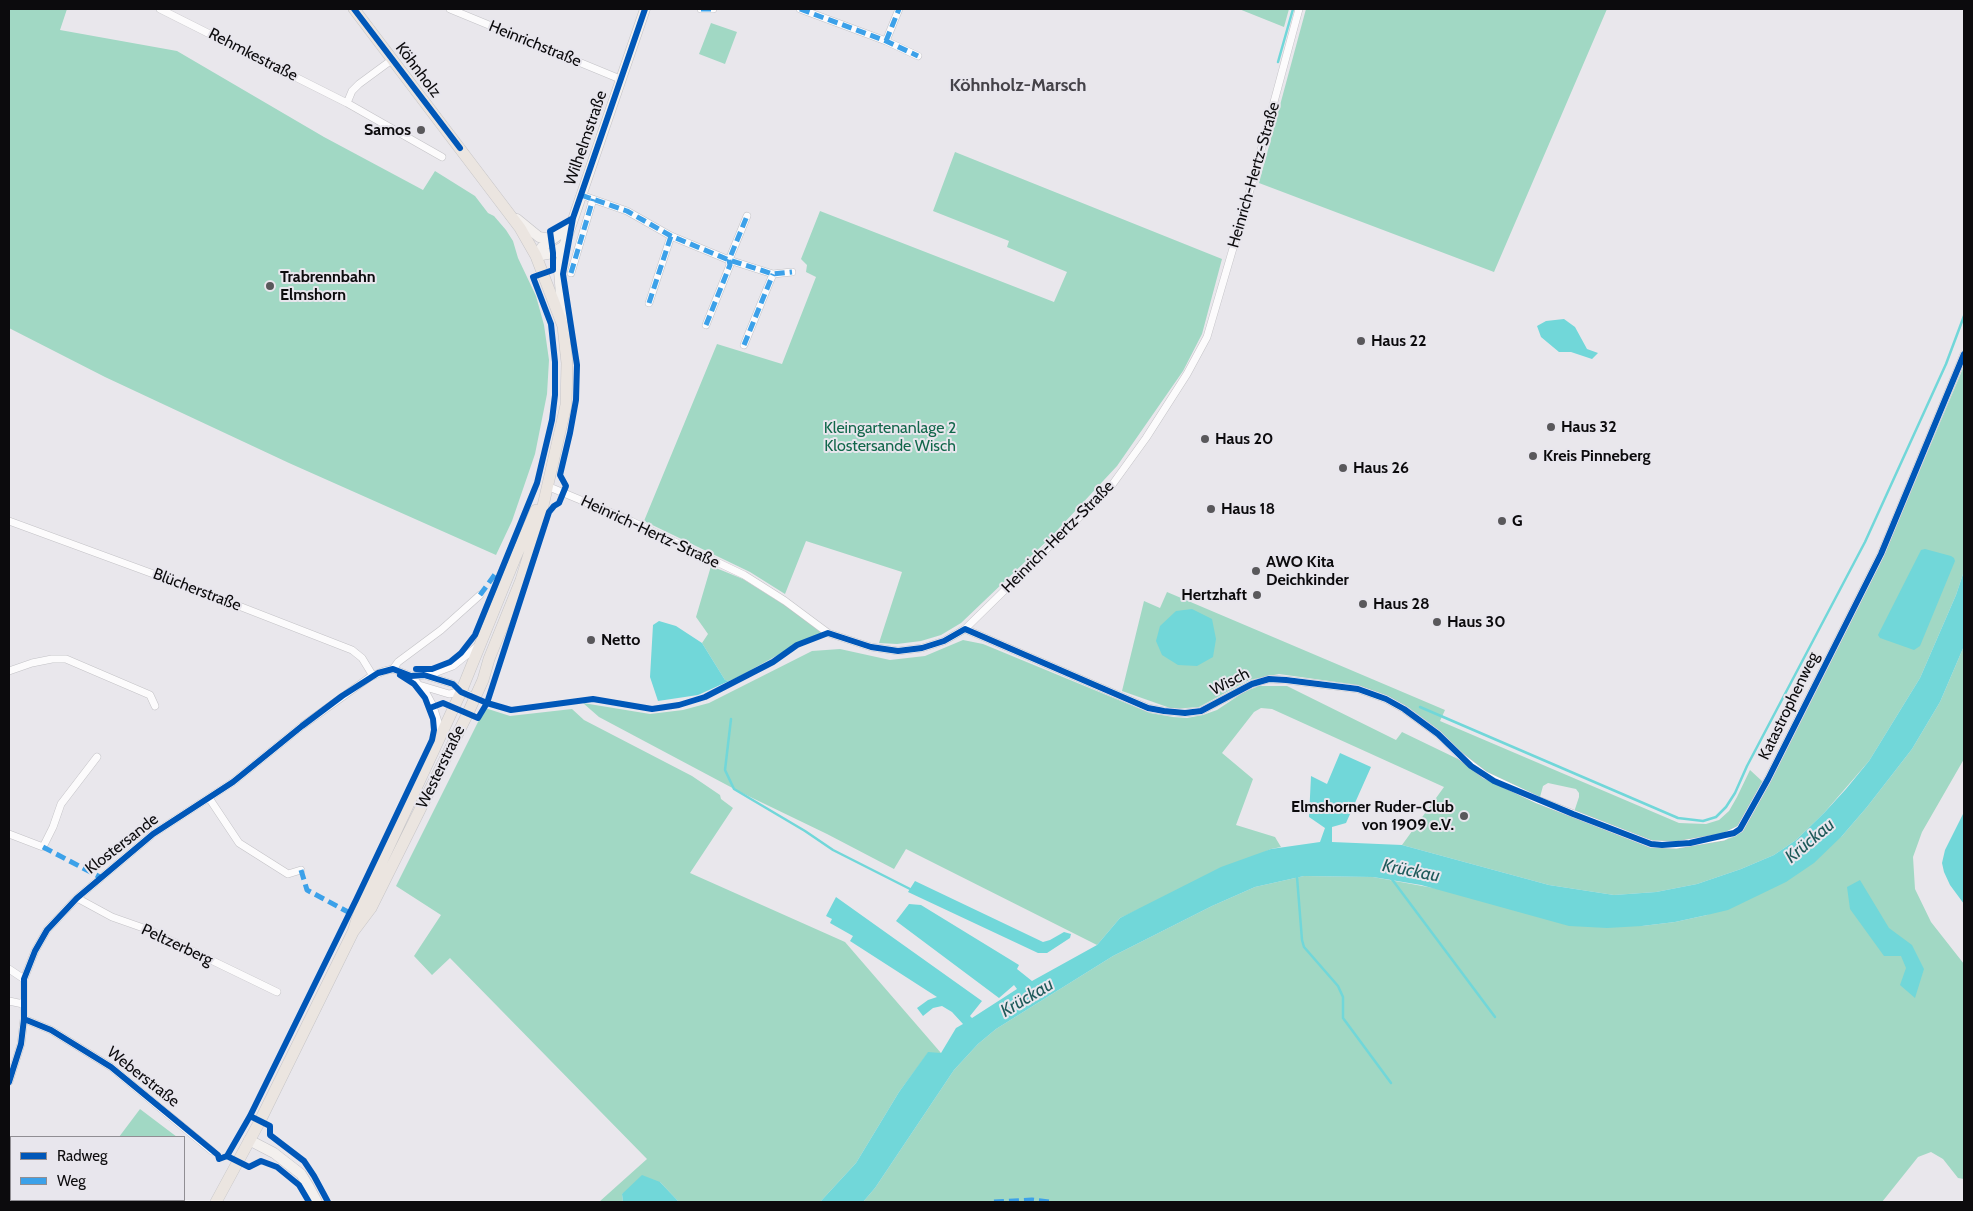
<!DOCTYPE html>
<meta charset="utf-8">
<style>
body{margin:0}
#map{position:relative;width:1973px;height:1211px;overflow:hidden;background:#e9e7ec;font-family:Cabin,sans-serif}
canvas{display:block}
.frame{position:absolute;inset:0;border:10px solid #0c0b0d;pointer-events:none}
.legend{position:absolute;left:10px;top:1136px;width:175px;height:65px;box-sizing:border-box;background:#e8e6ed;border:1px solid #908e93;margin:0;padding:6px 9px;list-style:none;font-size:15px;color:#0c0b0d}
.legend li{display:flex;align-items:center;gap:10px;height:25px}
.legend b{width:25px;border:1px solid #908e93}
</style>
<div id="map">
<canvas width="1973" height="1211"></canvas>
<div class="frame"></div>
<ul class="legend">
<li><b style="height:6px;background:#0057b8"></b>Radweg</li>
<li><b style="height:6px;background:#3ca1e9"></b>Weg</li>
</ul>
</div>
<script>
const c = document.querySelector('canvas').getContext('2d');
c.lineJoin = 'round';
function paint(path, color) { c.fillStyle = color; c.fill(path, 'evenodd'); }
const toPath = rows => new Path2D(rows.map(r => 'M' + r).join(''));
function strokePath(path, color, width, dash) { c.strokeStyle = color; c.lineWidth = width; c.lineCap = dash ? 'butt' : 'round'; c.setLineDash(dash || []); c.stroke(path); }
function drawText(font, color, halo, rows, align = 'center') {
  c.font = font + ' Cabin,sans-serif'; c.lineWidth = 4; c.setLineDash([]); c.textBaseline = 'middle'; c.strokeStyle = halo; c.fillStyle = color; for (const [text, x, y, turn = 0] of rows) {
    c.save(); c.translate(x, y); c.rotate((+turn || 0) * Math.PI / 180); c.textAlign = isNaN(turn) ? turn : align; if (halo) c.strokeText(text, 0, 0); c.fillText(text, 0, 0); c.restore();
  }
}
const green = toPath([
 [9,9,67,9,60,30,177,51,324,137,423,190,435,171,475,196,488,213,494,216,506,230,513,241,518,258,536,296,544,325,549,360,547,394,535,454,512,521,496,555,289,463,105,377,9,328],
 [1239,9,1289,9,1284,27],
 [1306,9,1607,9,1494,272,1259,183],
 [711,23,737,32,725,64,699,54],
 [955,152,1222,259,1202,334,1183,371,1117,466,1050,538,961,623,941,635,921,641,897,644,879,643,902,572,806,541,785,594,750,572,644,521,717,344,782,364,816,277,806,272,807,265,801,259,820,211,1054,302,1067,272,1007,247,1009,241,933,211],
 [1964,366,1964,571,1956,595,1920,678,1869,761,1824,813,1796,840,1774,855,1741,869,1697,884,1656,892,1614,895,1549,885,1402,845,1444,787,1272,709,1261,708,1254,712,1222,753,1253,779,1236,825,1275,837,1281,847,1271,849,1120,918,1097,945,906,849,894,869,827,834,740,792,599,717,583,703,650,714,683,710,709,703,812,651,840,649,890,660,925,656,963,640,983,644,1150,713,1173,717,1187,718,1203,715,1217,710,1244,692,1259,686,1287,686,1396,740,1402,732,1460,760,1494,783,1574,817,1652,847,1678,848,1725,840,1736,836,1742,831,1884,555],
 [711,566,743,579,832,635,805,640,738,677,729,681,725,680,702,643,708,634,696,617],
 [1167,592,1445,710,1440,721,1679,823,1706,824,1719,820,1729,811,1737,797,1750,770,1763,782,1740,823,1735,829,1724,834,1678,842,1664,842,1650,840,1574,812,1579,797,1579,793,1576,789,1548,783,1543,786,1540,797,1496,778,1473,763,1440,731,1408,707,1358,685,1279,674,1249,680,1199,707,1173,709,1122,691,1144,601,1160,608],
 [1964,646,1964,759,1922,832,1913,857,1915,889,1931,922,1964,964,1964,1179,1958,1178,1943,1159,1931,1152,1918,1157,1882,1202,863,1202,875,1188,954,1070,978,1044,996,1029,1113,956,1212,906,1255,887,1304,876,1373,877,1642,926,1675,922,1707,915,1842,836,1867,807,1912,749,1940,702],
 [485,708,510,716,572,709,584,720,692,776,720,795,721,799,733,808,690,873,845,942,941,1053,928,1053,899,1092,856,1163,820,1202,679,1202,660,1182,622,1194,623,1202,599,1202,647,1159,450,958,432,975,414,956,441,915,396,886],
 [140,1109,177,1137,119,1137],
 [137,1200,178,1200,181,1202,135,1202]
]);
const water = toPath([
 [1564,319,1575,327,1587,349,1598,353,1592,359,1571,352,1559,352,1541,337,1537,326,1546,321],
 [1925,549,1951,556,1954,558,1955,561,1920,646,1914,650,1880,638,1878,635,1919,554,1921,550],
 [1964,571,1964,646,1940,702,1912,749,1867,807,1842,836,1814,863,1786,882,1728,910,1707,915,1675,922,1642,926,1607,928,1569,926,1421,885,1373,877,1304,876,1255,887,1212,906,1113,956,996,1029,978,1044,954,1070,875,1188,863,1202,820,1202,856,1163,899,1092,928,1052,941,1053,956,1028,963,1024,952,1012,942,1006,933,1008,923,1016,917,1008,928,1000,937,997,850,941,853,936,830,923,832,919,826,916,836,897,982,1001,970,1016,972,1018,1017,989,1014,985,999,998,896,921,909,904,921,905,1019,965,1017,969,1032,981,1097,945,1120,918,1221,867,1271,849,1320,842,1325,828,1309,817,1311,776,1327,784,1340,753,1371,767,1346,823,1332,827,1332,842,1402,845,1549,885,1614,895,1656,892,1697,884,1741,869,1774,855,1796,840,1824,813,1846,789,1869,761,1920,678,1956,595],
 [1192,609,1212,619,1216,639,1213,657,1197,666,1178,665,1162,655,1156,641,1160,626,1176,611],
 [659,621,676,626,702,643,725,680,729,681,698,695,658,701,650,677,653,625],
 [1964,812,1964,904,1950,885,1944,872,1942,863,1945,850],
 [1860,880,1889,928,1912,945,1924,969,1915,998,1900,985,1906,968,1901,956,1884,956,1850,909,1847,887],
 [915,881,1043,942,1050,940,1064,932,1071,934,1070,938,1047,953,1038,953,908,892],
 [642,1175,660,1182,679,1202,623,1202,622,1194]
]);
const stream = toPath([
 [1278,62,1293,9],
 [1420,707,1678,818,1703,821,1716,817,1726,807,1735,793,1747,766,1865,542,1946,364,1964,316],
 [731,719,725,770,734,789,805,831,833,850,910,889],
 [1297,877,1302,940,1304,947,1338,986,1343,997,1343,1018,1391,1083],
 [1391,878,1495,1017]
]);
const street = toPath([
 [160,9,347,103,442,157],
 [450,9,620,79],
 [701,9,713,9],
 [800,9,886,41,918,56],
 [886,41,899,9],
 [347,103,352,91,359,84,393,59],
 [581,195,627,211,671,236,729,260,773,274,792,272],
 [571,273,593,199],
 [649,303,671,236],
 [706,325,730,265,729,260,747,216],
 [744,345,773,274],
 [547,486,631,521,744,575,785,601,828,633,871,647,898,651,922,648,944,641,965,629,1112,485,1146,438,1187,374,1207,337,1253,180,1299,9],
 [9,521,208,594,352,650,362,658,373,676],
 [965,629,1148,708,1164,711,1185,713,1201,711,1252,684,1269,679,1286,680,1358,689,1386,699,1404,709,1438,734,1459,755,1485,775,1538,800,1651,844,1676,845,1723,837,1740,829,1768,779,1881,554,1964,354],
 [393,669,398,662,441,630,480,595],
 [9,671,32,663,52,659,66,659,150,695,155,706],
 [411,676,426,693,433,706,438,722,439,735],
 [427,676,453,684,461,692,475,697],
 [419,685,449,694,461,692],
 [209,798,239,843,288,874,301,870],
 [9,834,43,847,53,827,61,804,97,757],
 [77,898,112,917,149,930,277,992],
 [9,969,24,979],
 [9,1001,23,1004],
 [24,1019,51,1030,111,1067,212,1151],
 [9,1082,21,1044,24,1019,24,979,35,951,47,930,77,898,153,834,233,782,302,726,370,677,384,671,393,669,411,676,429,675,453,666,478,646]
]);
const secondary = toPath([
 [517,219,539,237,551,239],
 [536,256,542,247,561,233,570,223],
 [536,256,553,253,564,246],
 [563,319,559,271,564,246,645,9],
 [249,1140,274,1153,301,1174,309,1187,317,1202]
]);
const primary = toPath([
 [353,932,371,908,468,713,483,680,489,659,521,580,540,519,566,405,567,363,563,326,536,256,520,228,354,9],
 [216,1202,260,1121,353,932,362,904,461,692,516,556,536,510]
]);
const quiet = toPath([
 [701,9,713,9],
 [800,9,886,41,918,56],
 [886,41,899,9],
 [581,195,627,211,671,236,729,260,773,274,792,272],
 [571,273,593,199],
 [649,303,671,236],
 [706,325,730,265,729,260,747,216],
 [744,345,773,274],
 [480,595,496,573],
 [43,847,100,877],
 [301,870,307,890,350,913],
 [994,1202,1032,1200,1050,1202]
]);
const cycleway = toPath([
 [354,9,460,148],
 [416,669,432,669,450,662,461,653,475,635,537,483,552,420,555,395,555,362,551,324,533,277,553,270,553,253,550,231,573,218],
 [430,708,443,703,478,718,487,703,549,512,554,506,559,503,566,486,560,475,570,433,576,400,577,365,563,274,573,218,645,9],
 [24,1019,51,1030,111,1067,218,1155,219,1159,227,1156],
 [9,1082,21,1044,24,1019,24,979,35,951,47,930,77,898,153,834,233,782,302,726,342,696,378,673,393,669,411,676,424,675,453,684,461,692,487,703,511,710,593,699,652,709,679,705,705,697,773,662,797,645,828,633,871,647,898,651,922,648,944,641,965,629,1148,708,1164,711,1185,713,1201,711,1252,684,1269,679,1286,680,1358,689,1386,699,1404,709,1438,734,1471,766,1494,781,1573,814,1651,844,1662,845,1690,843,1734,833,1740,829,1768,779,1881,554,1964,354],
 [250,1116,270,1126,270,1135,304,1161,314,1176,328,1202],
 [227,1156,250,1116,356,900,432,740,434,730,433,719,425,698,414,684,400,675],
 [227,1156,249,1167,261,1161,277,1167,299,1185,309,1202]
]);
const markers = [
 [421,130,5,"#59585b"],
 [270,286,5,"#59585b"],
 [1361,341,5,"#59585b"],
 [1551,427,5,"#59585b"],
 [1205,439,5,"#59585b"],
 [1533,456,5,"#59585b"],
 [1343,468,5,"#59585b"],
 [1211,509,5,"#59585b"],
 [1502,521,5,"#59585b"],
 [1256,571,5,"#59585b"],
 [1257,595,5,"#59585b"],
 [1363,604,5,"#59585b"],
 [1437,622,5,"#59585b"],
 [591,640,5,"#59585b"],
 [1464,816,5,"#59585b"]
];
const streetNames = [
 ["Heinrichstraße",535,44,22],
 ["Rehmkestraße",253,55,27],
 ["Köhnholz",418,70,53],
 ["Wilhelmstraße",586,138,-71],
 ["Heinrich-Hertz-Straße",1254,175,-74],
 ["Heinrich-Hertz-Straße",650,532,25],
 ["Heinrich-Hertz-Straße",1058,537,-45],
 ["Blücherstraße",197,590,21],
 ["Wisch",1230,682,-27],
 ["Katastrophenweg",1789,706,-64],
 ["Westerstraße",441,767,-64],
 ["Klostersande",122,844,-38],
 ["Peltzerberg",177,945,25],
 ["Weberstraße",143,1077,38]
];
const poiNames = [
 ["Samos",411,130,"right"],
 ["Trabrennbahn",280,277],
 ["Elmshorn",280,295],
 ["Haus 22",1371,341],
 ["Haus 32",1561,427],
 ["Haus 20",1215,439],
 ["Kreis Pinneberg",1543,456],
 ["Haus 26",1353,468],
 ["Haus 18",1221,509],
 ["G",1512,521],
 ["AWO Kita",1266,562],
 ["Deichkinder",1266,580],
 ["Hertzhaft",1247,595,"right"],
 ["Haus 28",1373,604],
 ["Haus 30",1447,622],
 ["Netto",601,640],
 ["Elmshorner Ruder-Club",1454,807,"right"],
 ["von 1909 e.V.",1454,825,"right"]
];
const parkNames = [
 ["Kleingartenanlage 2",890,428],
 ["Klostersande Wisch",890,446]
];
const neighbourhoodNames = [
 ["Köhnholz-Marsch",1018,86]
];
const waterNames = [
 ["Krückau",1810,841,-40],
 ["Krückau",1411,871,11],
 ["Krückau",1027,998,-31]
];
paint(green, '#a1d8c4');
paint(water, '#71d7d9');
strokePath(stream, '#71d7d9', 2.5);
strokePath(street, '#c3c2c6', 8);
strokePath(secondary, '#c3c2c6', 11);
strokePath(primary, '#c6c5c7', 12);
strokePath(street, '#fcfbfc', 7);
strokePath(secondary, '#f3f0ee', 10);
strokePath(primary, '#ebe5e0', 11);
strokePath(quiet, '#3ca1e9', 5, [10, 5]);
strokePath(cycleway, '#0057b8', 6);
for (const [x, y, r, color] of markers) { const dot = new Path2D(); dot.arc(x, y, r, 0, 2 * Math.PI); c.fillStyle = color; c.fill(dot); strokePath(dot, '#e8e6ed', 2); }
drawText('16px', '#0c0b0d', '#e8e6ed', streetNames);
drawText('bold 16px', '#0c0b0d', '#e8e6ed', poiNames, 'left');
drawText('16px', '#12674b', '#e8e6ed', parkNames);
drawText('bold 18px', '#454349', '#e8e6ed', neighbourhoodNames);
drawText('italic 18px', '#1e5959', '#e8e6ed', waterNames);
</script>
